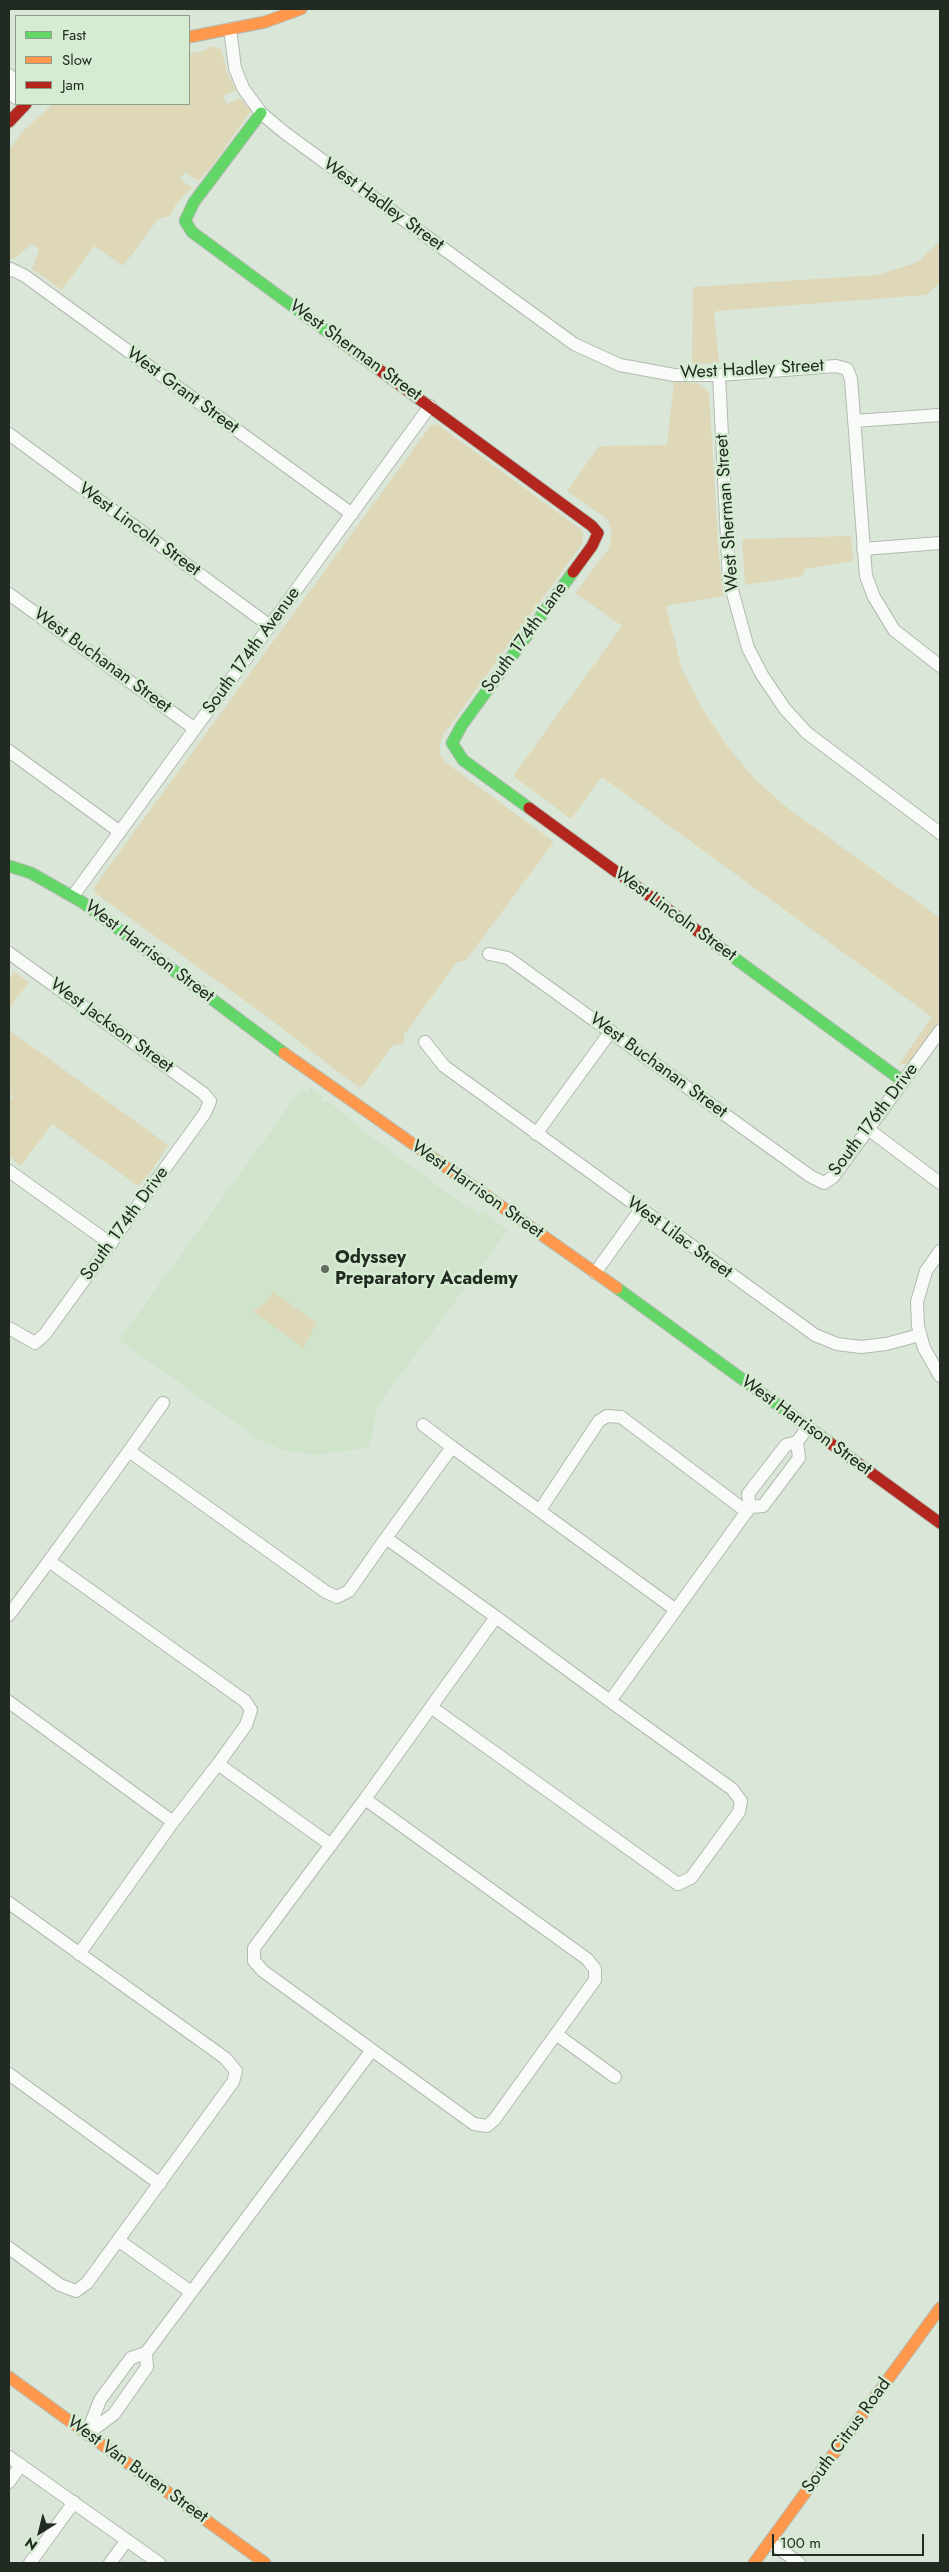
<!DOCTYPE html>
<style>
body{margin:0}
#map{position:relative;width:949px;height:2572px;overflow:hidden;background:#dae6d8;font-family:Jost,sans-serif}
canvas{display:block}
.frame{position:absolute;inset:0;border:10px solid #222b21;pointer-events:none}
.legend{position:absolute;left:15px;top:15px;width:175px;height:90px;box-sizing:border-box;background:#d5ecd2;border:1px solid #8d9f8b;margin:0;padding:6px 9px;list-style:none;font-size:15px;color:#222b21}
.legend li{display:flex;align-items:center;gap:10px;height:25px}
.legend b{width:25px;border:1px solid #8d9f8b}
.north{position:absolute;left:15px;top:2507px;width:50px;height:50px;-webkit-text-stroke:4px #d5ecd2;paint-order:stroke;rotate:216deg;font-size:14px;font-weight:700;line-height:20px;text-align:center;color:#222b21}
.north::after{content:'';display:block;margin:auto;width:18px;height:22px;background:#222b21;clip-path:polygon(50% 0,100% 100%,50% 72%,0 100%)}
.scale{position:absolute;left:772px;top:2534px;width:152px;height:22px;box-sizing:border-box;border:2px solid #222b21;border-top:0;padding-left:6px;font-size:15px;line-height:18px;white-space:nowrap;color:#222b21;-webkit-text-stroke:4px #d5ecd2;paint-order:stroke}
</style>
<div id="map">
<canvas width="949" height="2572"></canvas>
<div class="frame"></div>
<ul class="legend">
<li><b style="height:6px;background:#63d668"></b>Fast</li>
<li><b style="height:6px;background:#ff974d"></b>Slow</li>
<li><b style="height:6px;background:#b3261e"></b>Jam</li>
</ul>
<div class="north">N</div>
<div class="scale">100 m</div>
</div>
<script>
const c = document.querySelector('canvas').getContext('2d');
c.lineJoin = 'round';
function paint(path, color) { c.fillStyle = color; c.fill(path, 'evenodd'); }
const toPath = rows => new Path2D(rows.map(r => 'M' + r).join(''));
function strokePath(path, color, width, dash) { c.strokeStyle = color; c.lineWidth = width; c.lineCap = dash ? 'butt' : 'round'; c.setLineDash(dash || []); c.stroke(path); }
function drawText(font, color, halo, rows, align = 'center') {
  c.font = font + ' Jost,sans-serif'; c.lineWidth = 5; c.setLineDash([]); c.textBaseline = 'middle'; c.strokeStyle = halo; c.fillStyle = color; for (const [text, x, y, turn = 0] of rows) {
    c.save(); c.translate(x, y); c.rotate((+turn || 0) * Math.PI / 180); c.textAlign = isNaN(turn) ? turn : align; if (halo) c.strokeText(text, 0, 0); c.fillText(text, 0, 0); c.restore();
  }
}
const built = toPath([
 [310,1087,323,1096,321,1101,328,1101,347,1116,352,1122,397,1156,463,1204,475,1209,477,1215,483,1212,508,1230,378,1405,369,1448,315,1455,286,1451,258,1439,119,1340,302,1088,308,1094]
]);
const green = toPath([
 [212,46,221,49,227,72,236,90,223,96,227,104,240,98,251,111,209,170,198,181,185,172,180,179,192,188,176,204,171,215,158,219,123,266,94,246,62,290,32,269,39,249,32,244,14,259,9,259,9,150,21,133,53,104,189,104,189,54,203,51],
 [940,241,940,283,926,295,717,311,714,313,719,363,692,364,693,287,878,275,918,262],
 [674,382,698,383,709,393,719,557,724,596,666,606,682,669,703,710,727,746,755,779,785,806,940,918,940,1022,911,1063,898,1065,932,1017,602,777,571,819,513,776,622,626,575,593,609,548,612,533,608,520,567,491,599,446,667,445],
 [437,424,583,531,582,544,443,735,440,745,440,754,445,762,554,842,466,960,457,962,404,1035,404,1043,392,1046,363,1086,358,1087,266,1016,95,893,94,887,431,425],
 [851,536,853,561,805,569,803,576,745,585,742,539],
 [14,972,29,982,9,1009,9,980],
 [9,1030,168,1145,149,1175,138,1186,52,1124,21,1166,9,1156,9,1102,13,1096,9,1093],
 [273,1292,317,1323,303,1348,253,1311,266,1302]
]);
const street = toPath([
 [230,29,235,68,243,88,261,113,285,133,574,344,620,365,674,375,719,375,836,366,847,369,851,379,866,576,874,597,894,630,940,666],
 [9,75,16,84],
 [9,93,16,98],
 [9,271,11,269,25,276,352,514],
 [719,375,729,579,748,648,762,675,785,709,807,733,940,833],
 [854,421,940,415],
 [9,434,270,626],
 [863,549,940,543],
 [9,594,195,729],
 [9,751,120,832],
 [73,896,430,406],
 [9,953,203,1093,210,1101,205,1113,45,1334,35,1343,9,1328],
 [489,954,508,958,810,1176,824,1183,833,1177,940,1031],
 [425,1042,444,1066,815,1335,837,1344,861,1347,886,1344,920,1335],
 [868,1129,940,1183],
 [536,1134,611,1031],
 [9,1171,111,1244],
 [940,1251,926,1271,917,1302,918,1326,924,1348,940,1376],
 [595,1273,641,1209],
 [163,1403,129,1451,326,1592,337,1597,349,1591,386,1538,496,1617],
 [423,1425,452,1447],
 [129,1451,49,1561,245,1701,251,1710,246,1725,218,1764,331,1845],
 [750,1507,763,1506,799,1458,797,1442],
 [540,1510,599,1421,607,1416,621,1417,747,1512],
 [386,1538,452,1447,676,1610],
 [9,1615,49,1561],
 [610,1701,496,1617,431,1707,678,1884,691,1878,739,1812,741,1801,732,1789,610,1701,750,1507,748,1494,786,1445,797,1442,808,1427],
 [9,1702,173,1822,218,1764],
 [365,1799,254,1948,254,1961,263,1971,474,2124,487,2126,494,2120,595,1980,595,1969,587,1959,365,1799,431,1707],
 [9,1903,225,2058,236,2071,233,2082,87,2283,76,2291,60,2285,9,2248],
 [79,1954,173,1822],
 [556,2034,615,2077],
 [9,2074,160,2184],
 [118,2240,191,2292],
 [87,2434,100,2400,131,2358,146,2353,372,2050],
 [87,2434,114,2414,147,2367,146,2353],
 [9,2457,159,2563],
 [9,2482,21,2465],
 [770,2542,799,2563],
 [30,2563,74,2502],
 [110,2563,127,2540]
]);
const fast = toPath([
 [261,113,194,202,185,221,192,232,336,338],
 [529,808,463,760,452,743,462,725,573,572],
 [9,866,31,873,82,902,284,1053],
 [722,949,904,1082],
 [617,1288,830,1443]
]);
const slow = toPath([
 [189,37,265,22,301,9],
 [284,1053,617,1288],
 [9,2377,265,2563],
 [754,2563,940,2308]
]);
const jam = toPath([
 [9,122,26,104],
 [336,338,592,526,598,533,592,546,573,572],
 [529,808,722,949],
 [830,1443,940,1523]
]);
const markers = [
 [325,1269,5,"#626c61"]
];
const streetNames = [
 ["West Hadley Street",383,205,36],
 ["West Sherman Street",355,351,36],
 ["West Hadley Street",752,370,-3],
 ["West Grant Street",182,391,36],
 ["West Sherman Street",728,513,-94],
 ["West Lincoln Street",139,530,36],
 ["South 174th Lane",525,638,-54],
 ["South 174th Avenue",252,651,-54],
 ["West Buchanan Street",102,661,36],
 ["West Lincoln Street",675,915,36],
 ["West Harrison Street",149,952,37],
 ["West Jackson Street",111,1026,36],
 ["West Buchanan Street",658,1066,36],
 ["South 176th Drive",874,1120,-53],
 ["West Harrison Street",477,1190,35],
 ["South 174th Drive",125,1224,-54],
 ["West Lilac Street",679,1238,36],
 ["West Harrison Street",806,1426,36],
 ["South Citrus Road",847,2436,-54],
 ["West Van Buren Street",137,2470,36]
];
const poiNames = [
 ["Odyssey",335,1259],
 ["Preparatory Academy",335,1280]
];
paint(built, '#d0e4cc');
paint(green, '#ded8b9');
strokePath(street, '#b2bbb0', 14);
strokePath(fast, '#b2bbb0', 13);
strokePath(slow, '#b2bbb0', 13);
strokePath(jam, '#b2bbb0', 13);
strokePath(street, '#f9fbf9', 12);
strokePath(fast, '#63d668', 11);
strokePath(slow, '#ff974d', 11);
strokePath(jam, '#b3261e', 11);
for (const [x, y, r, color] of markers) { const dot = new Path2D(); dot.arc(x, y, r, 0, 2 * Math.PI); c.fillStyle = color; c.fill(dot); strokePath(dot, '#d5ecd2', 2); }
drawText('18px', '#222b21', '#d5ecd2', streetNames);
drawText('bold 18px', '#222b21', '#d5ecd2', poiNames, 'left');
</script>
